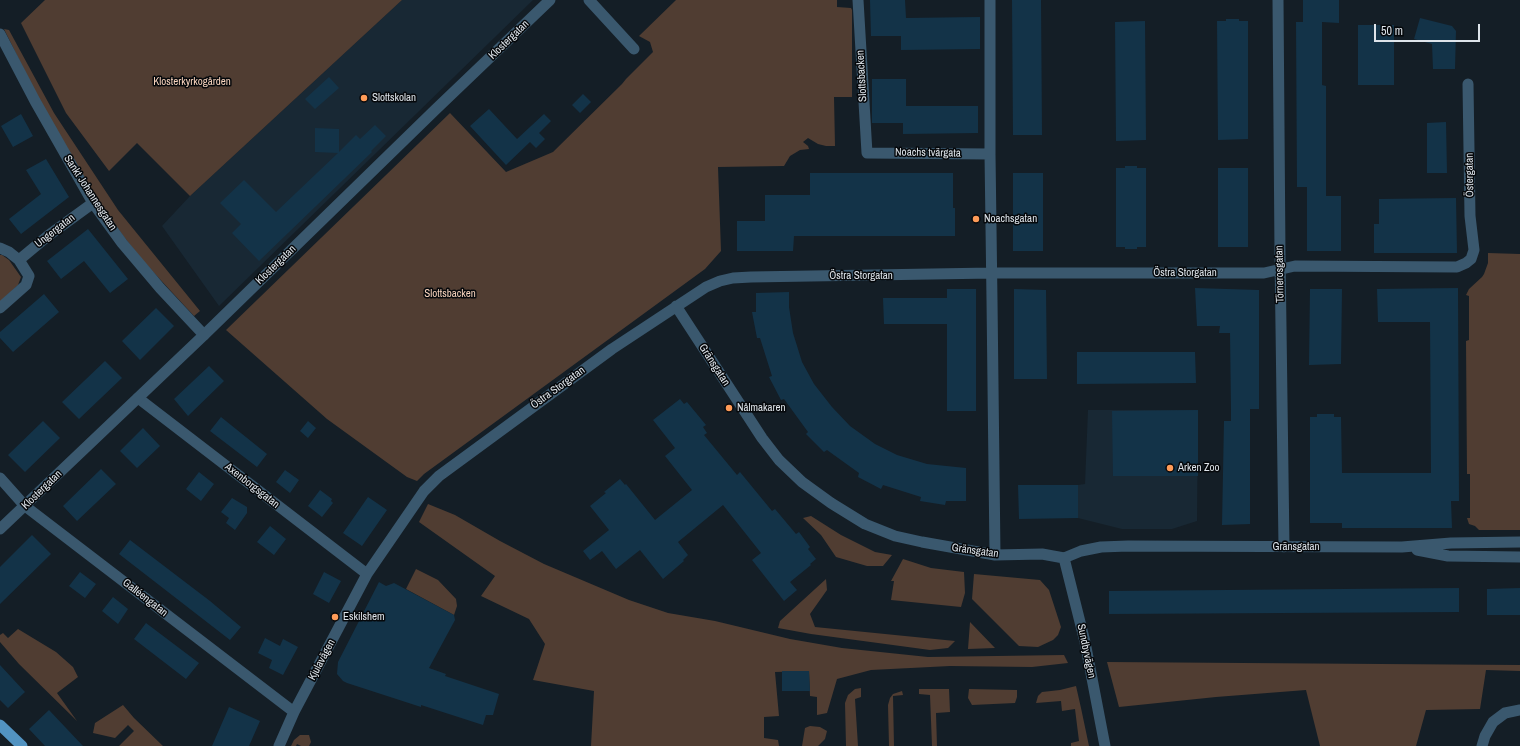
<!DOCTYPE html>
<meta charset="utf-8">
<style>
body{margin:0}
#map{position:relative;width:1520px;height:746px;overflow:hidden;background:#141e26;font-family:"Archivo Narrow",sans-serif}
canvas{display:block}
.scale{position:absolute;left:1374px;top:24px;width:106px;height:18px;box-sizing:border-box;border:2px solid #dee4ea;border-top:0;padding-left:5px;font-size:12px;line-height:14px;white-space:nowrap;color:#dee4ea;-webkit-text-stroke:3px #05080b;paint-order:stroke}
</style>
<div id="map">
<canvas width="1520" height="746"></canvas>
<div class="scale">50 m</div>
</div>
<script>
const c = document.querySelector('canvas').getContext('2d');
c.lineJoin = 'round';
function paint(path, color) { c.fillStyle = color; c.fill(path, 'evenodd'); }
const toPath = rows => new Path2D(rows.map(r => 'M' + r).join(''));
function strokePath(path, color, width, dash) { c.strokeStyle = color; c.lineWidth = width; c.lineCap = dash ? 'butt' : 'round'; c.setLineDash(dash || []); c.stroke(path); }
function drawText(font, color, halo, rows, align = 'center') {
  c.font = font + ' "Archivo Narrow",sans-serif'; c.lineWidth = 3; c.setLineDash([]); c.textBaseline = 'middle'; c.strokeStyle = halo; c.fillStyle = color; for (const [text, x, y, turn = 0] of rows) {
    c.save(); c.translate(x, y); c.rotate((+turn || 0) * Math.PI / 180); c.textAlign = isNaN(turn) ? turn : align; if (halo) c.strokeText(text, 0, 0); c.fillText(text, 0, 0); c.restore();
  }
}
const built = toPath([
 [402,0,533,0,219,306,162,226,190,196],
 [1088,410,1198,410,1197,521,1172,529,1122,529,1078,518,1078,485,1085,484]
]);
const green = toPath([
 [45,0,402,0,190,196,137,143,109,171,66,113,21,23],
 [676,0,837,0,837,7,851,8,852,10,852,97,834,97,835,146,826,146,818,144,808,138,803,142,808,146,809,149,800,150,790,156,784,166,718,167,721,251,705,269,424,474,417,481,407,477,327,419,226,330,450,113,506,172,553,152,622,84,626,79,653,52,650,42,639,36],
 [4,29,9,30,54,113,118,210,200,311,194,316,144,262,124,237,93,192,38,98],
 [1488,253,1520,254,1520,530,1479,530,1475,526,1469,524,1467,518,1470,518,1470,474,1467,474,1466,341,1469,340,1469,296,1466,295,1469,289,1482,277,1484,274,1488,263],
 [0,255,2,255,9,260,21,277,18,285,0,302],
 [428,504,455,515,500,541,544,564,629,600,668,613,715,621,790,639,842,648,928,657,1064,655,1068,663,1032,667,950,666,871,670,837,679,827,713,817,715,817,697,810,696,809,671,775,672,779,716,764,717,764,738,778,740,779,746,591,746,594,691,533,680,545,644,529,619,481,596,495,576,419,522],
 [811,516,841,535,875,552,892,555,883,566,867,566,836,557,821,535,803,518],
 [903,559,931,568,964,572,965,593,961,607,891,600,894,581,891,581],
 [416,569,438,580,456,599,457,606,454,615,406,589],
 [974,574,1040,580,1049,590,1061,627,1058,635,1053,640,1038,647,1019,646,972,599],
 [826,579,827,590,810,614,815,627,955,641,948,648,930,650,811,634,778,628,780,621],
 [970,622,995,648,968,649],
 [18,629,56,652,73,667,78,677,57,693,77,721,19,664,0,642,0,635,3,633,8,638],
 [1107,662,1520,665,1520,671,1486,670,1480,709,1426,710,1416,746,1320,746,1306,690,1216,697,1119,707],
 [1076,686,1081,708,1089,746,1071,746,1071,743,1079,741,1075,709,1062,711,1061,701,1036,703,1038,696,1042,692,1060,690],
 [861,688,861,697,855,699,858,746,846,746,845,703,848,695,855,689],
 [919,689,949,689,950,712,936,713,937,746,932,746,930,695,919,694],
 [969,689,1017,690,1017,697,1015,703,972,705,968,698],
 [902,691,903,695,893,696,894,746,889,746,888,705,890,698,893,694],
 [123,705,134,718,163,746,119,746,134,731,128,725,115,738,93,733,95,723],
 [810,726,820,727,827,731,825,739,818,746,802,746,805,728],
 [300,735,309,735,311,742,309,746,301,746,297,744,296,746,291,746,294,740]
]);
const building = toPath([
 [870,0,905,0,906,18,980,17,980,49,901,50,901,36,871,36],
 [1012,0,1041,0,1042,135,1013,135],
 [1303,0,1339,0,1339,23,1322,22,1322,85,1326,86,1326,196,1341,196,1341,251,1307,251,1307,187,1297,187,1296,22,1303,22],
 [1420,18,1452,26,1456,31,1455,69,1433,69,1432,44,1414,39],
 [1226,19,1239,19,1239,21,1248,21,1248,139,1218,140,1217,21,1226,21],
 [1145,21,1146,140,1116,141,1115,22],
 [1358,25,1394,25,1394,85,1358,85],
 [329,77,339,88,315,109,305,99],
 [872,79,906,79,906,106,978,106,978,133,903,134,903,123,872,123],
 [583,94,591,102,580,113,572,105],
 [489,109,517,139,544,114,551,121,539,133,545,139,536,148,530,142,506,165,470,126],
 [21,114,33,136,13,147,1,126],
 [1446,122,1447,173,1427,173,1427,123],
 [375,125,386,136,371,151,372,152,259,261,232,233,241,224,220,203,244,180,276,212,338,153,315,152,315,128,339,129,339,152,356,135,360,139],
 [46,159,69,197,21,234,9,219,41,194,26,170],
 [1125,166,1137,166,1137,168,1146,168,1146,247,1137,247,1137,249,1125,249,1125,247,1116,247,1116,168,1125,168],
 [1218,168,1248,168,1248,247,1218,247],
 [810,173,953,173,953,208,955,208,955,236,794,236,793,251,737,251,737,221,765,221,765,195,810,195],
 [1013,173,1043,173,1043,251,1013,251],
 [1456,198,1457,253,1374,253,1374,224,1379,224,1379,199],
 [88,229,128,279,110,293,84,261,61,279,47,261],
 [1195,288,1259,290,1259,409,1250,409,1250,524,1222,525,1224,421,1231,421,1231,410,1230,333,1219,333,1220,326,1197,326],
 [1458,288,1459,501,1451,501,1452,528,1342,528,1342,523,1310,523,1310,417,1317,417,1317,414,1334,414,1334,417,1341,417,1342,473,1431,473,1430,322,1378,322,1377,289],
 [947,289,976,289,976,411,947,411,947,324,884,324,883,298,947,298],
 [1014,289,1046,290,1047,379,1014,379],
 [1310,289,1342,289,1341,364,1309,365],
 [789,292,789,307,793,333,802,362,814,384,832,407,850,426,875,444,897,455,927,464,966,468,966,501,946,501,945,505,920,501,921,497,883,485,881,489,858,477,859,473,827,450,824,452,806,434,808,432,784,399,781,400,769,377,772,376,760,338,757,338,752,312,756,312,756,293],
 [44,294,59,312,13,352,0,338,0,332],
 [156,308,174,326,140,360,122,341],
 [1077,352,1195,352,1196,383,1077,384],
 [105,361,122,378,79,419,62,402],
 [209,366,224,381,188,416,174,399],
 [680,399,684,404,687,402,706,425,703,427,707,433,704,435,737,475,740,472,772,511,775,509,796,534,799,532,810,547,808,549,816,559,810,564,811,565,790,582,797,590,784,601,752,560,761,553,723,505,678,542,688,555,683,560,684,561,663,579,640,550,616,569,602,551,590,560,583,551,609,530,590,506,606,493,604,492,620,479,625,485,626,484,655,520,692,490,665,456,675,448,653,420],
 [1198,410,1198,476,1113,476,1112,411],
 [221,417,267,454,257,467,210,431],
 [43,421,60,438,25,472,8,455],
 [308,421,316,428,308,438,300,431],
 [143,428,160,446,137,468,120,451],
 [101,469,116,484,77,521,63,506],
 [285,470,299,480,290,493,276,482],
 [199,472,214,484,201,501,186,489],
 [1018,485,1078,485,1078,518,1019,519],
 [320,490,332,499,331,501,333,503,322,517,308,506],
 [368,497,387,510,362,546,343,533],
 [232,498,247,507,247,513,235,530,226,523,229,518,221,512],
 [270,526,286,539,274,555,257,542],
 [32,535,51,554,0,604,0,567],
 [130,540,210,601,241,627,230,640,119,554],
 [80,572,96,584,85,598,69,586],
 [324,572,341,581,329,603,313,594],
 [379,582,386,586,394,583,454,615,455,620,429,668,446,674,445,676,499,694,493,715,486,715,483,725,421,705,421,707,347,683,343,681,337,674,338,662],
 [1459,588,1459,612,1109,614,1109,591],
 [1520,588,1520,615,1487,615,1487,589],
 [113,597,128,609,118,624,102,611],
 [146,623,199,663,186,679,134,639],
 [265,638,280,646,283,639,298,647,283,675,269,668,272,660,258,653],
 [0,665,25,692,8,708,0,700],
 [782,671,809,671,810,691,782,691],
 [229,707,260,721,249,746,212,746],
 [49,710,83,746,45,746,29,729]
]);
const minor = toPath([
 [589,0,634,49],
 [858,0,867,153,990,154],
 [990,0,990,154,992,300,995,555],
 [1278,0,1280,254,1284,547],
 [0,34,35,101,93,203,122,243,160,288,204,335],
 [0,248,9,252,19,260,29,276,26,285,0,308],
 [19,260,49,235,93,203],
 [676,306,762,438,779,460,802,482,831,503,865,524,895,536,922,542,995,555,1042,554,1064,558,1081,551,1101,547,1128,546,1402,547,1451,543,1520,542],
 [138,398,367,574],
 [0,478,25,506,294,712],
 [1417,550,1448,556,1520,557],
 [1064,558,1085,642,1105,746],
 [279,746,294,712,367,574,424,491,439,476,612,349,706,287,720,281,733,278,751,277,992,273,1264,273,1295,266,1457,267,1466,263,1471,259,1474,250,1470,216,1468,84],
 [1482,746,1485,736,1493,722,1505,713,1520,710]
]);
const tertiary = toPath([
 [0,529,204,335,435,110,550,0]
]);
const primary = toPath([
 [0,725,22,746]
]);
const markers = [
 [364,98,4,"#fe9b58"],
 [976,219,4,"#fe9b58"],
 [729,408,4,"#fe9b58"],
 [1170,468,4,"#fe9b58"],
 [335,617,4,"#fe9b58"]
];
const streetNames = [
 ["Klostergatan",509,40,-44],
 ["Slottsbacken",862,76,-93],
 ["Noachs tvärgata",928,153,1],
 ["Östergatan",1470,175,-91],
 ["Sankt Johannesgatan",90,193,57],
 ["Ungergatan",55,231,-38],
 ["Klostergatan",276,265,-44],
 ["Östra Storgatan",1185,273],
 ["Törnerosgatan",1280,274,-91],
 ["Östra Storgatan",861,276],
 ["Gränsgatan",714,365,57],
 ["Östra Storgatan",558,388,-36],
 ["Axenborgsgatan",252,486,38],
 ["Klostergatan",42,490,-44],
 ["Gränsgatan",1296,547],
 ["Gränsgatan",975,551,8],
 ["Galléengatan",145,598,38],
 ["Sundbyvägen",1086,651,78],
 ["Kjulavägen",322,660,-62]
];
const parkNames = [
 ["Klosterkyrkogården",192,82],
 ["Slottsbacken",450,294]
];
const poiNames = [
 ["Slottskolan",372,98],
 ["Noachsgatan",984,219],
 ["Nålmakaren",737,408],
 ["Arken Zoo",1178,468],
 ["Eskilshem",343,617]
];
paint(built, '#182834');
paint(green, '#503d32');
paint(building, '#133348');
strokePath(minor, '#3a586e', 11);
strokePath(tertiary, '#3a586e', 11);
strokePath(primary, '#5293c1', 11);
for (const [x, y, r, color] of markers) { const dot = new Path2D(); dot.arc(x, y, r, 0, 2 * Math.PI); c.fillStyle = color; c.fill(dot); strokePath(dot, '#05080b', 1.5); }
drawText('11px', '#dee4ea', '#05080b', streetNames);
drawText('11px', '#f8d4be', '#05080b', parkNames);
drawText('11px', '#dee4ea', '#05080b', poiNames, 'left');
</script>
